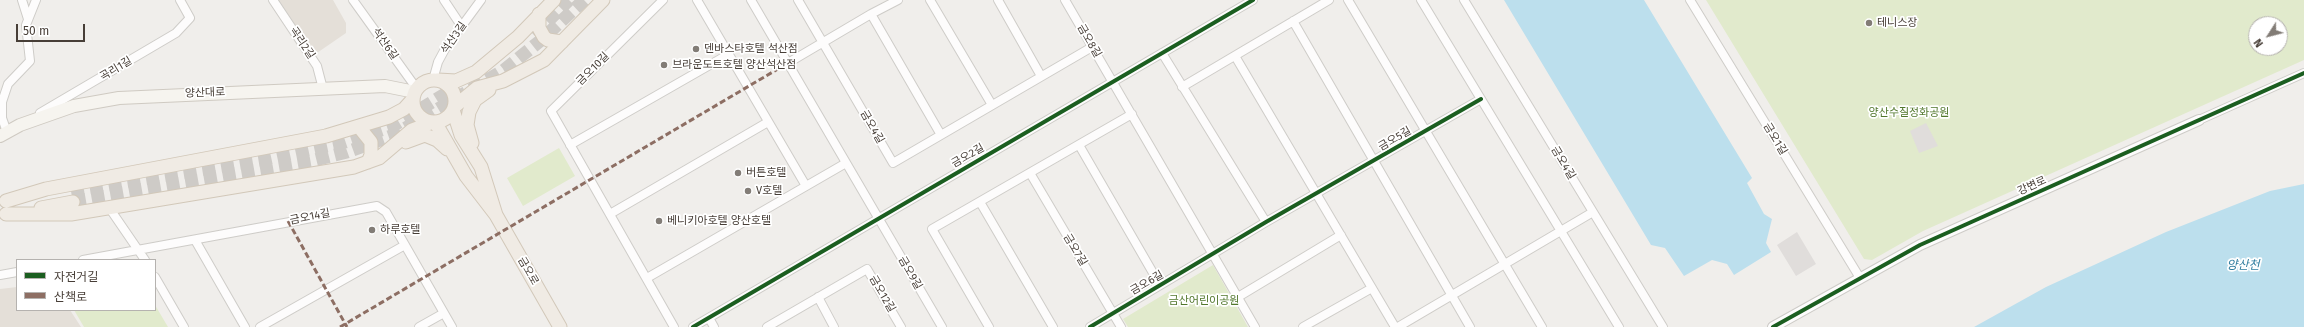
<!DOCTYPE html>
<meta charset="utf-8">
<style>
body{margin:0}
#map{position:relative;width:2304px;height:327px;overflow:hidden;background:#f0eeeb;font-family:"Fira Sans","Noto Sans KR",sans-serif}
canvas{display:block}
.legend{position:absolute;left:16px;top:259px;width:140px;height:52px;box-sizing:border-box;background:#fff;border:1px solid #b5b2af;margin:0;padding:5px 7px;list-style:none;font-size:12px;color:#473e37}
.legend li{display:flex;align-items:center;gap:8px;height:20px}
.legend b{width:20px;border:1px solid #b5b2af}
.north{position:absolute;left:2248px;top:16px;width:40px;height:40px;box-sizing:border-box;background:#fff;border:1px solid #b5b2af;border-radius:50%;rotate:234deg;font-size:11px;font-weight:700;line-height:16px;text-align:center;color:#473e37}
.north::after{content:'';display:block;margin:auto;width:14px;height:18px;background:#827c76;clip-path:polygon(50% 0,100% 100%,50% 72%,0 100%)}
.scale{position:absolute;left:16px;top:24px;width:69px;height:18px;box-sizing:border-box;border:2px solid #473e37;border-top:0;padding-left:5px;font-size:12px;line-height:14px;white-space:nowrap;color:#473e37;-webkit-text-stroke:3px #fff;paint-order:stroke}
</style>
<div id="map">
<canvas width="2304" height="327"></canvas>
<ul class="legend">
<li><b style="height:5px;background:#1b5e20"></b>자전거길</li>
<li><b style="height:5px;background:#8d6e63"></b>산책로</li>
</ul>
<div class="north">N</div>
<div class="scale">50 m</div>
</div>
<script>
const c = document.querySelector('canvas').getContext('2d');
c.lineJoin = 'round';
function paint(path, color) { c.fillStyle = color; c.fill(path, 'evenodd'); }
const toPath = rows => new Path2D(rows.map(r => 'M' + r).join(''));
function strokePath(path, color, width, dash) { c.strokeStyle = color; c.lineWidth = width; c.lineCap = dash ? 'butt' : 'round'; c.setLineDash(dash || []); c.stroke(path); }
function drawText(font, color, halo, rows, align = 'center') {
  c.font = font + ' "Fira Sans","Noto Sans KR",sans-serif'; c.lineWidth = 3.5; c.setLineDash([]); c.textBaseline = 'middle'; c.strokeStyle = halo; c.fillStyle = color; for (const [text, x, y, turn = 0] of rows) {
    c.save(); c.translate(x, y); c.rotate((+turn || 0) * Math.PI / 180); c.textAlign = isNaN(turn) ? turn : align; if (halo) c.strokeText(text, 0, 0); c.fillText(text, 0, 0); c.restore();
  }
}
const residential = toPath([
 [276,0,333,0,346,23,346,33,314,55],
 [17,287,17,310,70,310,81,327,0,327,0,289]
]);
const green = toPath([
 [1706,0,2304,0,2304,60,1923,231,1872,260,1864,259],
 [2256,24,2280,24,2280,48,2256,48],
 [559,148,575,176,523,206,507,178],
 [1213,265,1248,327,1128,327,1123,319],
 [155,305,168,327,84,327,74,310,155,310]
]);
const parking = toPath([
 [1926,123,1938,146,1919,153,1910,131],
 [1797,232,1816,264,1796,276,1777,245]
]);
const water = toPath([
 [1504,0,1644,0,1752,178,1747,183,1764,214,1772,219,1766,243,1771,252,1734,275,1727,264,1712,260,1684,276,1665,248,1651,245],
 [2304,184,2304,327,1974,327,2046,287,2166,232,2270,191]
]);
const primaryTunnel = toPath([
 [534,35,569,0],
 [71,191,266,159,345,142,393,126,458,86],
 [73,202,315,160,347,152,394,135,504,70,540,41,584,0]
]);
const minor = toPath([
 [22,0,28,19],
 [273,0,317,66,323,89],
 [353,0,417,89],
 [444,0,462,27],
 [663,0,551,111,674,327],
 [697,0,806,186],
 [751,0,942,327],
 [798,0,893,163,1092,47],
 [930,0,992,105],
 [998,0,1041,76],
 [1065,0,1255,327],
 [1348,0,1542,327],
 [1421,0,1619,327],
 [1464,0,1663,327],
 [1690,0,1860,278],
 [871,14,941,135],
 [1293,21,1470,327],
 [1162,53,1266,222],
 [1235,56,1395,327],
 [788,63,871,14,898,0],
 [433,80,438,62,445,49,481,0],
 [1182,87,1329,0],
 [40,113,176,33,190,18,180,0],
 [2199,120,2304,73],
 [7,132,2,118,2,102,8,84,30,61,26,25,36,0],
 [570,145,729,54],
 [1079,145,1160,285],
 [1030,173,1121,327],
 [980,202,1053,327],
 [110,209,145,260],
 [610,214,768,122],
 [195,240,245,327],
 [83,260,377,206,386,212,452,327],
 [0,275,17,272],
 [155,277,184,327],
 [647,278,846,163],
 [818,297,834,327],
 [1238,297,1341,235],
 [709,318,714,327],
 [260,327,405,245],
 [419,327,444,313],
 [693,327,1253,0],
 [767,327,867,269,901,327],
 [989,327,932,229,1132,114],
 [1090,327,1266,222,1481,99],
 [1303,327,1372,288],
 [1398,327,1593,212]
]);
const tertiary = toPath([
 [1773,327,1920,245,2199,120]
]);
const secondary = toPath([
 [0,136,20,125,74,106,119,98,385,86,415,92]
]);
const primary = toPath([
 [539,14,539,28,544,37,548,40,562,42],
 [438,80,456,81,476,72,518,37,554,0],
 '413 101a21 21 0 1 1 42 0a21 21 0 1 1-42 0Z',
 [454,107,477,88,503,81,544,60,603,0],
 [435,122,466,176,496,215,481,167,461,135,453,110],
 [359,127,371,142,371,155,368,162],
 [406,142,425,135,437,140,447,149],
 [472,143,467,125,469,112,475,100,489,90],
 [6,201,46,189,326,136,389,117,404,109,413,99],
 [41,208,73,202],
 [6,214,71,214,354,167,379,158,412,130,433,122],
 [496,215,560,327]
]);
const quiet = toPath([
 [288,221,347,327],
 [340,327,788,63]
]);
const cycleway = toPath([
 [693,327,1253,0],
 [1090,327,1266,222,1481,99],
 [1773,327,1920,245,2304,73]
]);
const markers = [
 [1869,23,4,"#827c76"],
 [696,49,4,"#827c76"],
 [664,65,4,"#827c76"],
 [738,173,4,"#827c76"],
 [748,191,4,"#827c76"],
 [659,221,4,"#827c76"],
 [372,230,4,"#827c76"]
];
const poiNames = [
 ["테니스장",1877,23],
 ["덴바스타호텔 석산점",704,49],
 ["브라운도트호텔 양산석산점",672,65],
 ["버튼호텔",746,173],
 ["V호텔",756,191],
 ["베니키아호텔 양산호텔",667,221],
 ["하루호텔",380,230]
];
const streetNames = [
 ["석산3길",454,38,-55],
 ["금오8길",1089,41,60],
 ["곡리2길",302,43,56],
 ["석산6길",385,44,55],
 ["곡리1길",116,69,-31],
 ["금오10길",593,69,-45],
 ["양산대로",205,93,-2],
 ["금오4길",872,127,60],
 ["금오5길",1395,139,-30],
 ["금오1길",1775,139,59],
 ["금오2길",968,156,-30],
 ["금오4길",1563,163,59],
 ["강변로",2032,186,-24],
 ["금오14길",310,217,-11],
 ["금오7길",1075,250,59],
 ["금오로",528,271,60],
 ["금오9길",910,273,60],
 ["금오6길",1147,283,-30],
 ["금오12길",882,294,60]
];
const parkNames = [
 ["양산수질정화공원",1909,113],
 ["금산어린이공원",1204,301]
];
const waterNames = [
 ["양산천",2243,266]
];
paint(residential, '#e4dfd8');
paint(green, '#e1eacc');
paint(parking, '#e0dddb');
paint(water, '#bcdfed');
strokePath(primaryTunnel, '#cecbc7', 13, [13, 6]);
strokePath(minor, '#ceccc8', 10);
strokePath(tertiary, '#ceccc8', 12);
strokePath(secondary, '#cfcac2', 14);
strokePath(primary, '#d2c8b9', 15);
strokePath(minor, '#fdfcfc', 8);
strokePath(tertiary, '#fdfcfc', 10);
strokePath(secondary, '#f6f4ef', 12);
strokePath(primary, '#f0ebe4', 13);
strokePath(quiet, '#8d6e63', 3, [6, 3]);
strokePath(cycleway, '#1b5e20', 4);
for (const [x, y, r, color] of markers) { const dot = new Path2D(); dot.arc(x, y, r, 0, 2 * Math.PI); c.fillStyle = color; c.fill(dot); strokePath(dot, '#fff', 1.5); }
drawText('11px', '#473e37', '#fff', poiNames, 'left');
drawText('11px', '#473e37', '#fff', streetNames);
drawText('11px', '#51772c', '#fff', parkNames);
drawText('italic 12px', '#307d9f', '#fff', waterNames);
</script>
